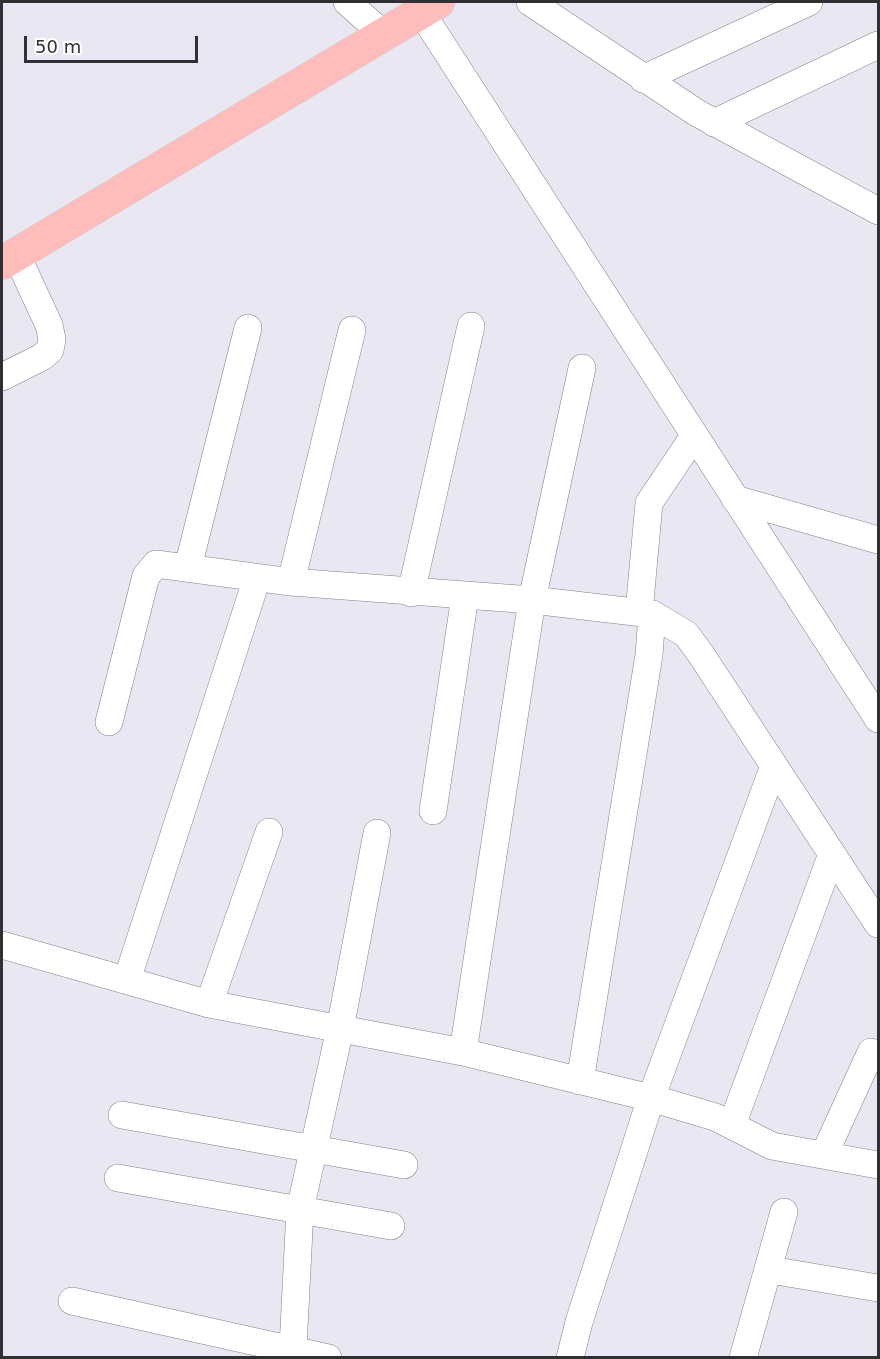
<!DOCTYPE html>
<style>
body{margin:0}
#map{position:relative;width:880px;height:1359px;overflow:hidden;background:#e9e8f2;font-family:"DejaVu Sans",sans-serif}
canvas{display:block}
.frame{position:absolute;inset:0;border:3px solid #303033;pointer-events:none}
.scale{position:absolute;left:24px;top:36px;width:174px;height:27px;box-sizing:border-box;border:3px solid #303033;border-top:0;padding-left:8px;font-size:18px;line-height:21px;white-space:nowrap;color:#303033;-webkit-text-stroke:4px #fff;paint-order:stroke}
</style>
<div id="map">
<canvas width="880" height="1359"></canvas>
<div class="frame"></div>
<div class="scale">50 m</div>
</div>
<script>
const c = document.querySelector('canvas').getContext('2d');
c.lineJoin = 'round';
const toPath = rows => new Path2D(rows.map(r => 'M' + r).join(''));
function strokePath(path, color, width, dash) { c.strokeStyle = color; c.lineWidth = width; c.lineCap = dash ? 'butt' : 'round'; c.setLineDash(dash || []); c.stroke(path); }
const minor = toPath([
 [347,2,383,34],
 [530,2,697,113,878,211],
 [421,12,878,719],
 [643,79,809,2],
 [714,123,878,45],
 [2,377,42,357,50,350,52,339,49,325,16,254],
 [735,499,878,540],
 [188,567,248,328],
 [291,582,352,330],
 [411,593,471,326],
 [639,612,649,503,694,436],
 [109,722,146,576,156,564,291,582,532,600,652,614,686,634,700,653,878,924],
 [433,811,465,596],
 [2,945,209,1004,463,1052,651,1098,715,1117,772,1146,878,1165],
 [127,980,257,578],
 [209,1004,269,832],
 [463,1052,532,600,582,368],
 [580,1081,649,655,652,614],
 [122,1115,404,1165],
 [732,1125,832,854],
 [824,1155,871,1052],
 [118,1178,391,1226],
 [770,1270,878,1288],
 [72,1301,328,1358],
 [293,1348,300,1210,340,1029,377,833],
 [570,1358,579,1322,651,1098,774,766],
 [743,1358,784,1212]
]);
const highway = toPath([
 [2,263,438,2]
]);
strokePath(minor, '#807f88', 28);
strokePath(highway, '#c9c9ca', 34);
strokePath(minor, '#fff', 27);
strokePath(highway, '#febdbb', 33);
</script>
